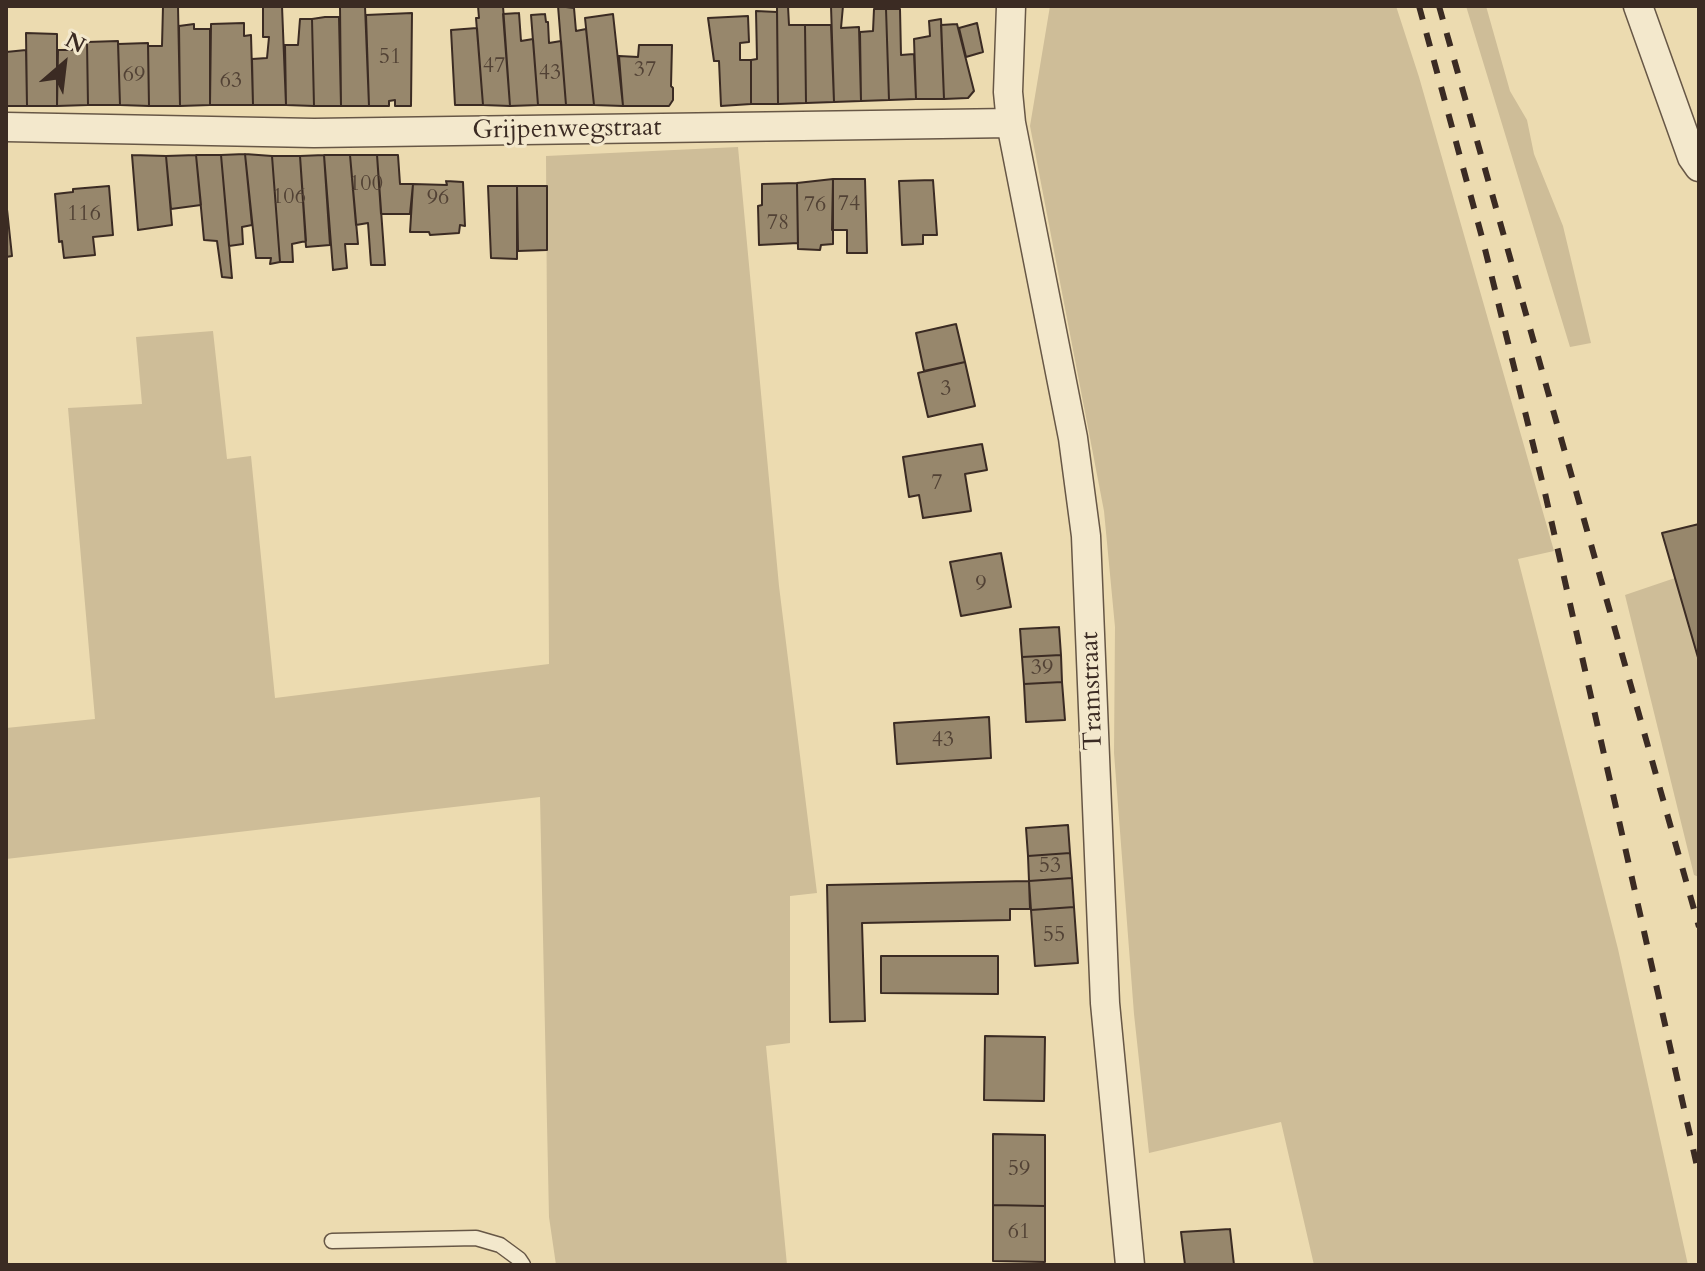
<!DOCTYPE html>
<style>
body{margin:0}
#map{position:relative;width:1705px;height:1271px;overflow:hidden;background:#ecdbb0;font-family:Cardo,serif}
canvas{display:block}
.frame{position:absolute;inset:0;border:8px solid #3b2b23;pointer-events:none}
.north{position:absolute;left:24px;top:24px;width:80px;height:80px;-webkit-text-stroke:6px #f3e8cc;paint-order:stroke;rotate:28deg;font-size:22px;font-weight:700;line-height:32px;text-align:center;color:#3b2b23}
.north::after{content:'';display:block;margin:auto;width:28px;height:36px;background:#3b2b23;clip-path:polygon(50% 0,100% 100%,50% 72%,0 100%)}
</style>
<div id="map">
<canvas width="1705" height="1271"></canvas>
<div class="frame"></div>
<div class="north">N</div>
</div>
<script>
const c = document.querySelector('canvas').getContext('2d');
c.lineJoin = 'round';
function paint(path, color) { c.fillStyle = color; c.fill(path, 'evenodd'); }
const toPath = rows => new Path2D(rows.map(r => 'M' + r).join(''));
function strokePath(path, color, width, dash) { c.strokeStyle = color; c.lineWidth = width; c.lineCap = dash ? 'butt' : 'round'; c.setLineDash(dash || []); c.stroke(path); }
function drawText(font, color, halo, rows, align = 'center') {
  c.font = font + ' Cardo,serif'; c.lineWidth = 6; c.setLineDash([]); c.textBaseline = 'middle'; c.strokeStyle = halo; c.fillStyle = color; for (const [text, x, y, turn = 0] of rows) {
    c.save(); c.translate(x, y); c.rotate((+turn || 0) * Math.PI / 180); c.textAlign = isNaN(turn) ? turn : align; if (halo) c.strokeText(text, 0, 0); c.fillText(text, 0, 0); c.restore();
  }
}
const green = toPath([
 [1050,6,1396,6,1419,77,1554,551,1518,559,1618,949,1688,1265,1314,1265,1281,1122,1149,1153,1134,1014,1114,753,1115,627,1104,511,1030,126],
 [1466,6,1486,6,1510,91,1527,120,1534,154,1563,226,1591,343,1570,347],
 [738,147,779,586,817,893,790,896,790,1043,766,1046,787,1265,556,1265,549,1217,540,797,6,859,6,728,95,719,68,408,142,404,136,337,213,331,227,459,251,456,275,698,549,664,546,156],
 [1675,578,1699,661,1699,877,1694,875,1625,595]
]);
const building = toPath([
 [163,6,178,6,180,106,149,106,148,46,162,46,163,6],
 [263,6,282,6,286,105,253,105,252,59,267,58,269,37,263,37,263,6],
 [340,6,365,6,369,106,341,106,340,6],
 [478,6,503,6,510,106,483,105,476,18,479,18,478,6],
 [558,6,574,8,576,31,586,29,594,105,566,105,558,6],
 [777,6,788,6,789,25,805,25,806,103,778,104,777,6],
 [831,6,843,6,841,28,859,27,861,101,834,102,831,6],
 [874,9,886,9,889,100,861,101,860,32,873,31,874,9],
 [886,9,900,9,901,55,914,54,916,99,889,100,886,9],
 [756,11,777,12,778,104,751,104,751,60,757,59,756,11],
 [412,13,411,106,395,106,395,100,389,101,389,106,369,106,366,15,412,13],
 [519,13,521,41,533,39,538,105,510,106,503,14,519,13],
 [545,14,546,22,548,22,549,43,561,41,566,105,538,105,531,15,545,14],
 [613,14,623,106,594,105,585,18,613,14],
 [748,16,749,42,740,43,740,60,751,60,751,104,721,106,719,61,714,61,708,18,748,16],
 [325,17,339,17,341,106,314,106,312,19,325,17],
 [300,19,312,19,314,106,286,105,285,45,298,45,300,19],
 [941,19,944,99,916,99,914,39,930,36,929,21,941,19],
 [244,23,244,36,251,35,253,105,210,105,211,24,244,23],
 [977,23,983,52,966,57,959,28,977,23],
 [194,24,194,29,210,29,210,105,180,106,179,26,194,24],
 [957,24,974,91,968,98,944,99,941,25,957,24],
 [805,25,831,25,834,102,806,103,805,25],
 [477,28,483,105,455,105,451,30,477,28],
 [26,33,57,34,57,106,27,106,26,33],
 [118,41,120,105,88,105,87,42,118,41],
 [72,42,87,42,88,105,57,106,58,50,72,50,72,42],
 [148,43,149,106,120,105,118,44,148,43],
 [639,45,672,45,671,86,673,88,673,100,669,106,623,106,619,56,638,57,639,45],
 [26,50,27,106,6,106,6,52,26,50],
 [245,154,272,156,280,262,270,264,271,258,256,258,245,154],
 [245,154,252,225,242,227,243,244,229,246,221,155,245,154],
 [132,155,166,156,172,225,138,230,132,155],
 [196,155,221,155,232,278,222,277,217,241,204,240,196,155],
 [196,155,201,205,171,209,166,156,196,155],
 [324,155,350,155,358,244,345,244,347,268,333,270,324,155],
 [324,155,330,245,306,247,300,156,324,155],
 [350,155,377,155,385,265,371,265,368,223,356,225,350,155],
 [377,155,398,155,400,184,413,184,410,214,381,214,377,155],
 [272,156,300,156,306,241,292,244,293,262,280,262,272,156],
 [833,179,865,179,867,253,847,253,847,230,832,230,833,179],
 [833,179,833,244,821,245,820,250,798,249,797,183,833,179],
 [933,180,937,235,923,235,923,244,902,245,899,181,933,180],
 [446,181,463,182,465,226,460,225,459,233,430,235,429,232,410,232,413,184,447,185,446,181],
 [797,183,798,243,759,245,758,206,762,205,762,184,797,183],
 [109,186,113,235,93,237,95,255,64,258,62,241,59,242,55,194,73,192,73,189,109,186],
 [488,186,517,186,517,259,491,258,488,186],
 [517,186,547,186,547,250,518,251,517,186],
 [6,200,12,256,6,257,6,200],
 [956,324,965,362,924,371,916,333,956,324],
 [965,362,975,406,928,417,918,373,965,362],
 [982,444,987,470,965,474,971,511,923,518,919,495,909,497,903,457,982,444],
 [1699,524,1699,661,1662,533,1699,524],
 [1001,553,1011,607,961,616,950,562,1001,553],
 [1059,627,1061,655,1022,657,1020,629,1059,627],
 [1061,655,1062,682,1024,684,1022,657,1061,655],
 [1062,682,1065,720,1026,722,1024,684,1062,682],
 [989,717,991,758,897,764,894,723,989,717],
 [1068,825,1070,853,1028,856,1026,828,1068,825],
 [1070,853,1072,878,1029,881,1028,856,1070,853],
 [1072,878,1074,907,1031,910,1029,881,1072,878],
 [1029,881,1030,909,1010,909,1010,920,862,923,865,1021,830,1022,827,885,1029,881],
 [1074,907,1078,963,1035,966,1031,910,1074,907],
 [881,956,998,956,998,994,881,993,881,956],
 [985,1036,1045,1037,1044,1101,984,1100,985,1036],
 [993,1134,1045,1135,1045,1206,993,1205,993,1134],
 [993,1205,1045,1206,1045,1262,993,1261,993,1205],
 [1230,1229,1234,1265,1185,1265,1181,1232,1230,1229]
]);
const lane = toPath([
 [332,1241,476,1238,500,1245,519,1259,523,1265]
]);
const street = toPath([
 [1011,6,1008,92,1011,123,1073,438,1086,536,1105,1003,1130,1265],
 [1638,6,1692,157,1699,167],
 [6,127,314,133,1011,123]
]);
const rail = toPath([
 [1419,6,1483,241,1545,493,1699,1175],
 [1439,6,1699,927]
]);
const numberNames = [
 ["51",390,58],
 ["47",494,67],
 ["37",645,71],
 ["43",550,74],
 ["69",134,76],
 ["63",231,82],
 ["100",366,185],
 ["106",289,198],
 ["96",438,199],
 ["74",849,205],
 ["76",815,206],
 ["116",84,215],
 ["78",778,224],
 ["3",946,390],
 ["7",937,484],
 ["9",981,585],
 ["39",1042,669],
 ["43",943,741],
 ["53",1050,867],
 ["55",1054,936],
 ["59",1019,1170],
 ["61",1019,1233]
];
const streetNames = [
 ["Grijpenwegstraat",567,130,-1],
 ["Tramstraat",1093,691,-92]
];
paint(green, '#cebd98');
paint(building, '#97876c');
strokePath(building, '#3b2b23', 2);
strokePath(lane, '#675746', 17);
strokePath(street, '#675746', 31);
strokePath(lane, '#f3e8cc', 14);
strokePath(street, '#f3e8cc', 28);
strokePath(rail, '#3b2b23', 6, [14, 14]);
drawText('22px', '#524235', null, numberNames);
drawText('26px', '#3b2b23', '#f3e8cc', streetNames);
</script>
